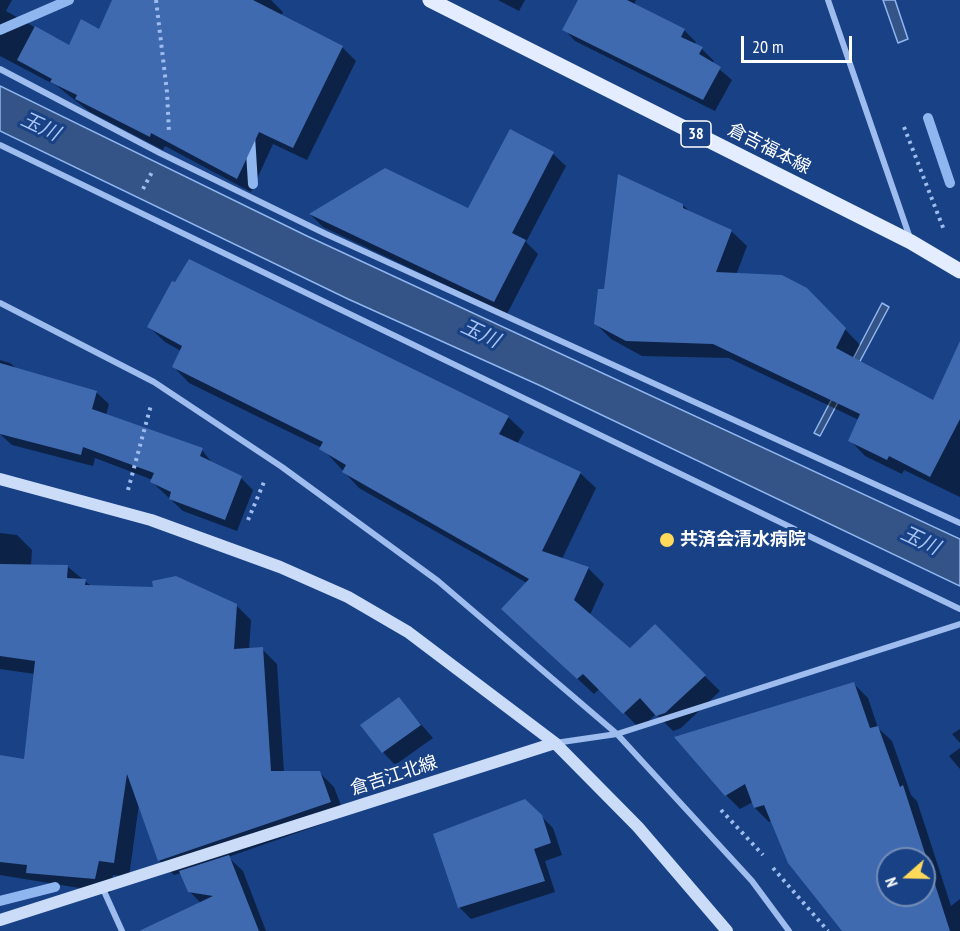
<!DOCTYPE html>
<meta charset="utf-8">
<style>
body{margin:0}
#map{position:relative;width:960px;height:931px;overflow:hidden;background:#184186;font-family:"PT Sans Narrow",sans-serif}
canvas{display:block}
.north{position:absolute;left:876px;top:847px;width:60px;height:60px;box-sizing:border-box;background:#184186;border:2px solid #748db6;border-radius:50%;rotate:250deg;font-size:16px;font-weight:700;line-height:24px;text-align:center;color:#fff}
.north::after{content:'';display:block;margin:auto;width:21px;height:27px;background:#ffda5a;clip-path:polygon(50% 0,100% 100%,50% 72%,0 100%)}
.scale{position:absolute;left:741px;top:36px;width:111px;height:27px;box-sizing:border-box;border:3px solid #fff;border-top:0;padding-left:8px;font-size:18px;line-height:21px;white-space:nowrap;color:#fff;-webkit-text-stroke:4px #184186;paint-order:stroke}
</style>
<div id="map">
<canvas width="960" height="931"></canvas>
<div class="north">N</div>
<div class="scale">20 m</div>
</div>
<script>
const c = document.querySelector('canvas').getContext('2d');
c.lineJoin = 'round';
function paint(path, color) { c.fillStyle = color; c.fill(path, 'evenodd'); }
const toPath = rows => new Path2D(rows.map(r => 'M' + r).join(''));
function strokePath(path, color, width, dash) { c.strokeStyle = color; c.lineWidth = width; c.lineCap = dash ? 'butt' : 'round'; c.setLineDash(dash || []); c.stroke(path); }
function drawText(font, color, halo, rows, align = 'center') {
  c.font = font + ' "PT Sans Narrow","Noto Sans JP",sans-serif'; c.lineWidth = 6; c.setLineDash([]); c.textBaseline = 'middle'; c.strokeStyle = halo; c.fillStyle = color; for (const [text, x, y, turn = 0] of rows) {
    c.save(); c.translate(x, y); c.rotate((+turn || 0) * Math.PI / 180); c.textAlign = isNaN(turn) ? turn : align; if (halo) c.strokeText(text, 0, 0); c.fillText(text, 0, 0); c.restore();
  }
}
const water = toPath([
 [883,0,895,0,908,39,898,43,883,0],
 [0,86,307,236,960,539,960,586,541,386,348,299,0,131,0,86],
 [882,303,889,307,820,436,814,433,882,303]
]);
const shadow = toPath([
 [0,0,12,0,6,11,70,47,100,31,114,0,271,0,283,12,281,16,342,47,356,61,307,160,273,144,251,192,165,146,163,150,90,112,57,86,0,56],
 [498,0,525,0,519,11],
 [579,0,636,0,634,5,684,30,696,42,694,45,702,49,714,61,712,63,732,80,715,111,575,41,564,29],
 [510,131,553,154,566,166,526,242,538,254,507,314,323,227,311,215,469,210],
 [683,205,691,213,731,231,747,246,736,275,822,305,860,345,853,359,933,402,960,344,960,497,904,470,902,474,865,456,850,440,859,420,729,358,642,356,611,339,595,323,605,291],
 [149,327,508,417,524,432,517,444,580,473,596,488,562,559,588,568,604,584,590,615,630,650,655,627,720,691,681,728,673,731,656,714,640,729,600,688,594,694,518,624,527,583,359,488,322,448,189,383,174,367,181,351,165,342],
 [0,360,10,363,17,369,96,392,109,404,106,415,202,450,213,464,241,478,253,490,237,531,183,511,152,482,153,480,95,458,93,466,12,445,0,434],
 [0,533,17,535,32,550,31,566,68,567,91,586,236,605,251,620,249,650,262,649,277,664,284,772,319,772,334,787,345,816,228,857,243,871,266,931,142,931,201,903,189,891,181,873,174,875,159,860,139,804,129,877,113,875,110,893,0,875,0,757,25,760,35,674,0,669],
 [854,684,868,698,878,728,892,741,911,795,917,801,951,906,960,899,960,931,865,931,772,820,769,822,755,808,753,802,740,809,726,795],
 [888,859,924,859,924,895,888,895],
 [399,699,433,738,395,765,383,752],
 [960,729,960,743,952,734],
 [960,748,960,769,949,756],
 [541,816,553,828,562,855,545,861,555,892,471,919,459,907]
]);
const stream = toPath([
 [0,30,69,0],
 [928,118,950,183],
 [250,136,253,184],
 [0,901,55,887]
]);
const building = toPath([
 [112,0,253,0,343,46,293,148,259,132,237,179,151,133,150,137,75,99,77,95,50,82,52,79,17,60,35,26,69,45,81,19,99,29],
 [578,0,627,0,685,29,681,37,703,47,699,54,721,67,703,100,562,30],
 [510,129,554,152,512,233,526,240,494,302,309,214,385,168,468,208],
 [618,174,683,204,683,208,732,230,716,272,782,275,807,288,846,328,836,348,933,400,960,341,960,419,930,477,889,456,887,460,848,441,860,414,713,344,626,341,594,324,598,289,604,289],
 [189,259,509,416,499,434,581,472,542,551,589,567,574,600,630,648,655,624,706,675,665,713,656,716,640,698,623,714,583,674,577,679,501,609,529,579,342,472,346,465,319,449,323,442,172,367,182,346,147,327,172,281,175,282],
 [0,363,97,391,92,409,203,448,200,456,242,476,225,520,169,499,171,492,150,482,154,473,83,447,81,455,0,434],
 [0,564,68,565,67,578,86,579,85,585,153,587,152,581,176,576,237,604,234,649,263,647,271,771,320,771,331,802,158,861,127,774,114,863,99,861,95,879,26,873,27,865,0,862,0,755,24,759,35,661,0,656],
 [854,682,870,728,878,726,900,787,903,785,950,931,842,931,788,863,764,805,754,808,745,784,725,796,674,737],
 [888,859,924,859,924,895,888,895],
 [399,697,421,725,382,753,360,725],
 [525,799,542,815,551,843,534,849,545,881,458,908,433,834],
 [229,855,259,931,139,931,213,896,188,892,179,871]
]);
const path = toPath([
 [156,0,167,92,169,132],
 [904,127,944,230],
 [143,189,152,172],
 [128,490,151,405],
 [248,520,264,482],
 [721,810,763,855],
 [773,868,828,931]
]);
const street = toPath([
 [828,0,910,238],
 [0,69,160,153,326,234,960,523],
 [0,145,960,609],
 [0,303,154,382,282,467,438,581,617,734,752,881,789,931],
 [555,743,617,734,960,624],
 [103,889,122,931]
]);
const secondary = toPath([
 [0,479,151,520,280,567,348,597,408,632,555,743,638,827,727,931],
 [0,920,555,743]
]);
const primary = toPath([
 [430,0,911,242,960,271]
]);
const markers = [
 [667,540,8,"#ffda5a"]
];
const shields = [
 [696,134,30]
];
const shieldNames = [
 ["38",696,134]
];
const streetNames = [
 ["倉吉福本線",769,149,27],
 ["倉吉江北線",394,776,-18]
];
const poiNames = [
 ["共済会清水病院",680,540]
];
const waterNames = [
 ["玉川",40,127,25],
 ["玉川",480,334,25],
 ["玉川",920,541,25]
];
paint(water, '#345387');
strokePath(water, '#90b6ef', 1.5);
paint(shadow, '#0007');
strokePath(stream, '#90b6ef', 10);
paint(building, '#406ab0');
strokePath(path, '#9ebced', 4, [3, 4.5]);
strokePath(street, '#9ebced', 6);
strokePath(secondary, '#cbdcf9', 12);
strokePath(primary, '#e4edff', 15);
for (const [x, y, r, color] of markers) { const dot = new Path2D(); dot.arc(x, y, r, 0, 2 * Math.PI); c.fillStyle = color; c.fill(dot); strokePath(dot, '#184186', 2); }
for (const [x, y, w] of shields) { const box = new Path2D(); box.roundRect(x - w / 2, y - 13, w, 26, 4.5); c.fillStyle = '#184186'; c.fill(box); strokePath(box, '#fff', 1.5); }
drawText('bold 16px', '#fff', null, shieldNames);
drawText('18px', '#fff', '#184186', streetNames);
drawText('bold 18px', '#fff', '#184186', poiNames, 'left');
drawText('italic 20px', '#aac7f4', '#184186', waterNames);
</script>
